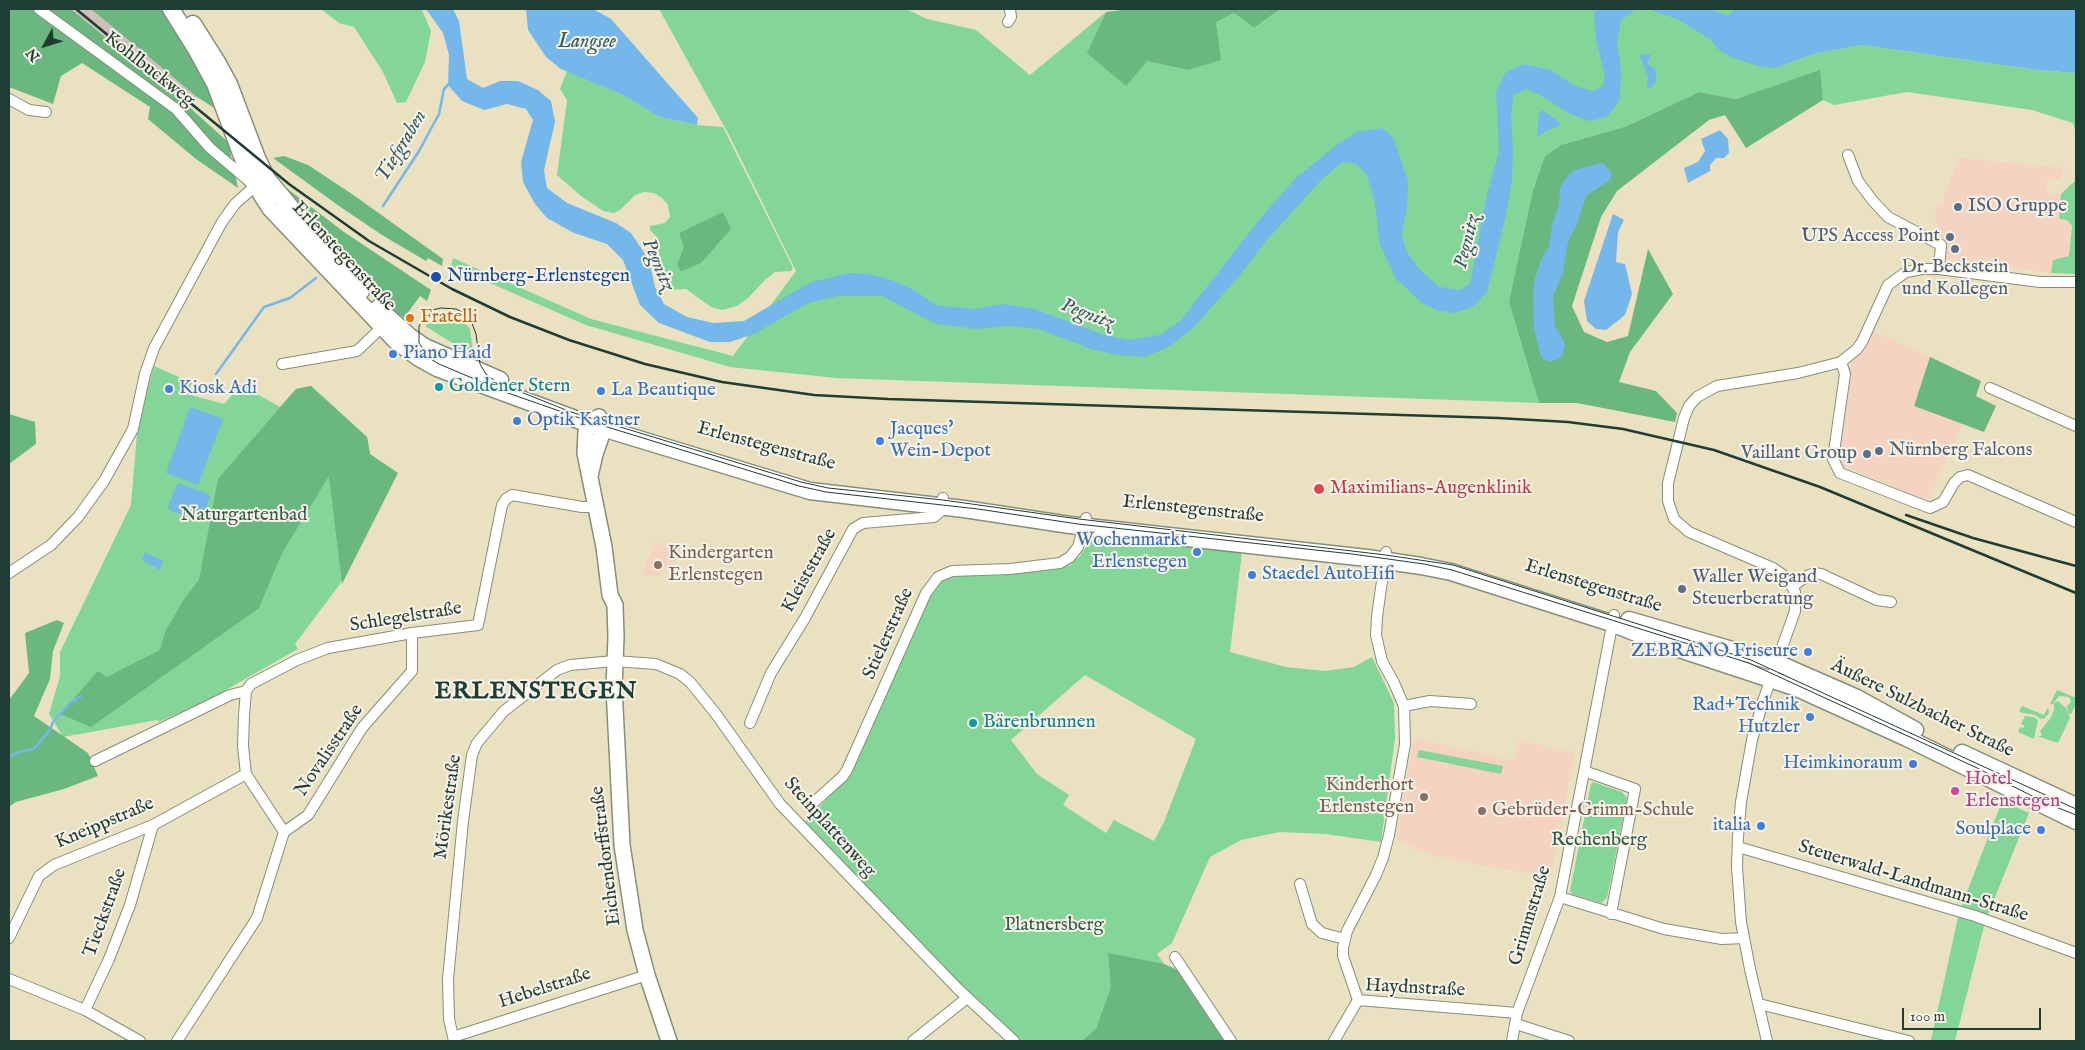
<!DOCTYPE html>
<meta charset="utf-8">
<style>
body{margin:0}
#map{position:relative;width:2085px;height:1050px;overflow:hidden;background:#eae1c1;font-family:"IM FELL English",serif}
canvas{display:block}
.frame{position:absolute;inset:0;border:10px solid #1f3d34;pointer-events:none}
.north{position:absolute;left:20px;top:20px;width:50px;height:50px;-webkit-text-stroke:4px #f7f3e8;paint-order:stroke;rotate:231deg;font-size:14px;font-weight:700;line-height:20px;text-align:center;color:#1f3d34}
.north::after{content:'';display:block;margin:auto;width:18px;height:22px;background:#1f3d34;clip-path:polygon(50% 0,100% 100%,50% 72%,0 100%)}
.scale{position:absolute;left:1902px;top:1008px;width:139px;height:22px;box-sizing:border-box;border:2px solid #1f3d34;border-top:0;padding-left:6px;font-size:15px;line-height:18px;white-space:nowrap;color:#1f3d34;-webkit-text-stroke:4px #f7f3e8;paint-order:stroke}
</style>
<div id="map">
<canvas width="2085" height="1050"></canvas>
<div class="frame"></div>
<div class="north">N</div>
<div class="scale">100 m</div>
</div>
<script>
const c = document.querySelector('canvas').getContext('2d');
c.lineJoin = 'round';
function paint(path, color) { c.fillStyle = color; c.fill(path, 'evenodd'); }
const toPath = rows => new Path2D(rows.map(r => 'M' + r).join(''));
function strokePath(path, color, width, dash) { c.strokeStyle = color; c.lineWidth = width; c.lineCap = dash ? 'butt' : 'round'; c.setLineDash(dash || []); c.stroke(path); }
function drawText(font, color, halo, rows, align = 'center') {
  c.font = font + ' "IM FELL English",serif'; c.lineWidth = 4; c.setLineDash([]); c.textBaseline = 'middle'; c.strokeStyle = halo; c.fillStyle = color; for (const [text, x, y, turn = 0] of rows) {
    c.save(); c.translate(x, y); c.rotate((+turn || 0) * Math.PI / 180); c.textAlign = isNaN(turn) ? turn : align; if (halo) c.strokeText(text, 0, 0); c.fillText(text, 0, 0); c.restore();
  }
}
const built = toPath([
 [1960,158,2065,168,2062,171,2061,180,2047,179,2046,193,2060,194,2058,220,2067,221,2071,226,2069,256,2053,260,2051,273,1944,259,1935,215,1937,206,1944,203,1944,194],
 [1872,331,1930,357,1914,406,1962,425,1927,502,1839,463,1847,371],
 [655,542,671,549,680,556,658,576,642,575],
 [1414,738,1514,761,1519,740,1575,753,1551,877,1457,861,1425,853,1396,839]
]);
const industrial = toPath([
 [71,9,91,9,197,97,188,106]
]);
const green = toPath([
 [321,9,422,10,431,31,425,62,406,102,397,103,383,72,354,27,339,23],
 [659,9,906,9,927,19,976,30,1030,75,1106,12,1088,53,1147,61,1187,70,1216,22,1234,13,1254,28,1280,9,1734,9,1710,39,1776,68,1817,53,1862,45,2037,70,2076,73,2076,133,2073,123,2032,110,1907,92,1834,105,1823,100,1819,71,1736,99,1699,92,1627,126,1561,145,1545,156,1509,302,1539,403,836,378,730,367,586,325,451,266,453,258,591,319,733,356,796,271,730,137],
 [567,71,623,95,659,117,697,125,723,127,793,268,791,271,775,272,766,279,748,298,737,306,722,310,711,307,686,289,669,290,664,288,657,237,650,230,650,226,665,223,670,217,668,205,662,198,654,193,644,192,635,195,620,210,614,213,603,211,581,196,557,175,567,100,560,89],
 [723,213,677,265,685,247,679,233],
 [2076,180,2076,274,2051,273,2053,260,2069,256,2072,226,2067,220,2059,219,2061,194],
 [450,314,459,316,470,329,474,358,452,349,454,344,425,326,439,315],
 [154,366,192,383,187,394,224,404,241,385,280,407,296,389,311,386,367,437,370,454,383,467,340,584,295,644,298,649,210,699,159,722,157,720,63,737,49,714,60,676,60,652,131,505,138,422],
 [1093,536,1242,552,1230,652,1286,667,1325,671,1354,667,1372,657,1394,703,1395,738,1381,842,1326,834,1280,832,1241,840,1210,857,1172,943,1157,954,1164,964,1180,971,1227,1041,1020,1041,925,950,805,822,844,781,934,589,945,579,961,576,1005,575,1057,569,1070,565,1080,556],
 [1085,675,1196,739,1164,822,1154,841,1114,820,1106,833,1063,805,1069,795,1037,774,1011,740],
 [2057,690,2076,698,2076,704,2071,714,2068,713,2067,706,2071,702,2069,697,2059,696,2053,704,2050,704],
 [2058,701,2066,708,2070,718,2058,743,2037,736,2041,736,2042,733,2039,732,2050,719,2054,710,2054,703],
 [2022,706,2044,715,2048,707,2049,713,2045,718,2040,719,2035,715,2019,712],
 [2025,716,2034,717,2038,720,2034,739,2018,732,2020,727,2023,728,2025,726,2021,724],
 [1419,750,1503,766,1501,774,1417,757],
 [1593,782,1622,792,1627,798,1607,898,1601,903,1572,894,1570,891,1591,784],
 [2002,801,2029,813,1985,922,1955,1041,1931,1040,1959,913]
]);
const forest = toPath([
 [9,9,71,9,188,106,228,142,238,188,196,159,148,119,150,107,82,63,61,76,53,104,9,87],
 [91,9,163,9,198,65,216,109,197,97],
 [1130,9,1280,9,1254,28,1234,13,1216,22,1221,60,1187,70,1147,61,1126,86,1087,53,1106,12],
 [1820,70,1823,100,1746,148,1725,115,1709,120,1617,191,1601,217,1572,306,1584,332,1607,342,1628,336,1648,249,1673,294,1630,352,1619,382,1656,391,1677,413,1675,422,1577,403,1539,403,1509,302,1533,191,1545,156,1561,145,1627,126,1699,92,1736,99],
 [284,156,308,165,352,194,443,259,442,266,428,258,426,261,382,235,339,206,273,158],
 [277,181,344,232,431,290,427,301,420,296,404,318,390,308,390,303],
 [723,212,731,229,701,263,681,271,677,265,684,247,679,233],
 [1930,357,1981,381,1976,396,1996,406,1984,432,1914,406],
 [311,386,367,437,370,454,398,473,342,584,329,476,282,553,259,608,91,727,60,714,98,671,107,677,160,650,165,632,184,599,199,580,218,479,296,389],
 [9,414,35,422,36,444,9,464],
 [57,620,64,623,53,651,50,679,34,716,88,753,98,776,64,789,16,802,9,807,9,700,29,673,25,633],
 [1108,953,1164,964,1180,971,1225,1041,1082,1041,1096,1029,1111,987]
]);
const water = toPath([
 [426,9,453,9,459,21,467,79,483,88,500,81,518,81,538,90,551,101,555,122,544,170,547,188,567,203,616,223,631,233,649,260,655,287,664,304,687,317,713,323,744,321,811,282,850,273,868,274,892,280,914,290,936,305,972,309,1003,304,1035,309,1101,334,1128,340,1160,335,1181,320,1263,215,1296,178,1334,147,1356,132,1382,128,1393,137,1408,181,1407,207,1402,234,1406,251,1421,271,1440,287,1460,290,1470,284,1487,194,1499,150,1496,92,1505,73,1523,64,1551,70,1574,86,1593,91,1603,86,1605,76,1596,39,1594,14,1597,9,1646,9,1635,10,1621,20,1617,41,1621,70,1620,100,1607,117,1589,121,1568,113,1542,96,1527,89,1514,94,1511,113,1513,150,1512,180,1506,215,1487,292,1473,307,1454,313,1436,310,1421,302,1396,279,1380,245,1374,199,1367,175,1356,164,1343,162,1322,179,1266,241,1240,275,1193,328,1169,347,1144,357,1117,355,1094,350,1038,329,1009,326,976,329,936,324,882,296,838,296,808,303,754,334,730,342,710,342,659,323,640,305,623,260,607,244,574,233,547,218,535,204,523,182,521,162,533,120,526,109,507,104,484,110,462,101,448,85,449,55,443,33],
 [526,9,593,9,611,19,698,118,697,125,659,117,623,95,561,69,546,57,528,30],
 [1647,9,1710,9,1728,16,1734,9,2076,9,2076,73,2037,70,1862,45,1817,53,1776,68,1757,66,1733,58,1719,50,1710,39,1677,19],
 [1642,54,1651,55,1647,64,1654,68,1656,72,1656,81,1651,88,1647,87,1648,77,1640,56],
 [1543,110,1559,122,1559,126,1548,130,1537,137,1539,113],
 [1720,130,1728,139,1729,153,1724,158,1716,158,1710,165,1710,171,1688,183,1684,168,1698,162,1705,151,1701,139],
 [1603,163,1612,174,1610,180,1586,196,1577,224,1568,241,1563,272,1553,297,1555,326,1564,341,1565,347,1561,358,1550,362,1543,359,1540,353,1534,328,1533,293,1535,278,1541,260,1549,246,1552,225,1559,205,1560,187,1569,174,1578,169],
 [1613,214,1624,220,1618,232,1616,262,1625,264,1632,294,1625,315,1606,330,1596,329,1587,321,1584,301],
 [190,407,223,419,198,485,166,473],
 [179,483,208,494,210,497,202,519,199,521,169,510,168,507,177,484],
 [145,552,163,561,160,570,142,560]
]);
const stream = toPath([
 [383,206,419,151,439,114,444,89,449,84],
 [216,374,264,307,290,298,316,278],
 [9,757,18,752,34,749,50,730,53,722,71,702,81,696]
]);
const street = toPath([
 [1008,22,1011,17,1010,9],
 [9,99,29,110,46,112],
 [1848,155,1858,181,1873,201,1888,217,1941,245,1939,269],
 [1841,362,1845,374,1833,459,1840,473,1930,508,1943,502,1954,483,1960,477,1968,475,2076,522],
 [282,364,357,351,386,323],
 [1990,388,2076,426],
 [9,573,51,545,78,517,104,481,133,429,145,374,154,348,222,222,235,204,255,186,210,148,176,109,39,9],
 [1793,586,1807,576,1814,573,1821,574,1877,600,1891,602],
 [1404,706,1430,701,1471,704],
 [750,723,771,673,805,618,853,529,863,523,934,517,940,512,943,498],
 [95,761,230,695,246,691],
 [1584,771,1635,789,1611,914],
 [811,805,843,776,847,770,926,593,938,577,952,571,1010,569,1060,563,1070,557,1078,547,1086,518],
 [284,832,246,774,243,746,244,715,246,691,251,684,297,660,328,648,412,633,478,625,502,505,506,499,512,495,582,507,596,507],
 [1738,847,1975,916,2076,953],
 [1300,884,1312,924,1322,933,1345,939],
 [1560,897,1664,929,1722,939,1744,938],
 [9,938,39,876,54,865,153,825,246,774],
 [1175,957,1231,1041],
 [9,979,85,1010,140,1041],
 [1358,1000,1343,956,1343,948,1347,931,1376,875,1383,858,1389,835,1405,744,1404,706,1394,683,1382,661,1376,635,1377,617,1386,552],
 [1759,1004,1909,1041],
 [85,1010,109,959,130,905,153,825],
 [1516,1024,1569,1041],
 [453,1037,647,975],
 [177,1041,257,918,284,832,308,815,362,728,412,671,412,633],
 [454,1041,449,1019,448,979,463,821,472,755,477,743,504,711,557,670,570,665,614,661,656,664,680,674,690,682,716,714,780,804,958,989,1014,1041],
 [913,1041,967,998],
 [1334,1041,1358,1000,1517,1013],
 [1512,1041,1517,1013,1560,897,1614,615],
 [1767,1041,1750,969,1741,922,1737,867,1738,837,1741,802,1752,740,1763,701,1795,611,1795,592,1786,577,1773,568,1689,532,1674,519,1668,501,1668,483,1684,418,1689,406,1697,397,1717,386,1798,373,1841,362,1857,349,1862,342,1888,285,1906,272,1922,269,1939,269,2040,282,2076,282]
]);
const secondary = toPath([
 [590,476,595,454,604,428,599,417,589,424,586,432,585,453,604,547,610,595,615,605,616,637,614,688,622,845,635,930,647,975,669,1041]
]);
const primary = toPath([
 [171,9,196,49,215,84,249,175,270,208,395,340,419,358,437,368,589,424,810,491,964,509,1070,525,1367,558,1421,566,1451,572,1611,623,1667,645,1797,688,1907,738,2076,821],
 [193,24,217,62,229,84,257,158,267,179,361,291],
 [378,308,409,336,425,347,500,380],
 [1629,620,1777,663,1857,698,1915,730],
 [1962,753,2076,806]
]);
const tram = toPath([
 [2076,809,1751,660,1453,565,1386,555,1079,519,943,500,828,488,801,482,571,412,496,382,486,374,480,364,476,334,471,321,464,313,456,309,441,308,432,310,425,317,419,326,419,343,429,358,439,364,505,392,591,422,799,486,826,492,978,509,1078,524,1352,554,1424,564,1452,570,1749,663,1975,767,2046,803,2076,815]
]);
const rail = toPath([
 [76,9,289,184,369,241,452,289,510,317,569,340,645,364,722,382,814,395,888,399,1498,418,1568,422,1623,429,1714,450,1820,487,2076,593],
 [1906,515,1973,538,2076,566]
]);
const markers = [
 [1958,207,5,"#5c6f8a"],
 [1950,237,5,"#5c6f8a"],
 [1955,249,5,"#5c6f8a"],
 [436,277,6,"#1a4fb4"],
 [410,318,5,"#e8710a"],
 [393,354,5,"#3f7fe0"],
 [439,387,5,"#0f9aa8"],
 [169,389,5,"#3f7fe0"],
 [601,391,5,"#3f7fe0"],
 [517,421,5,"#3f7fe0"],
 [880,441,5,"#3f7fe0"],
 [1879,451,5,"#5c6f8a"],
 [1867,454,5,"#5c6f8a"],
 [1319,489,6,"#e0444e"],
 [1197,552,5,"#3f7fe0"],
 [658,565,5,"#8d6e63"],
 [1252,575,5,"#3f7fe0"],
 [1682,589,5,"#5c6f8a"],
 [1808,652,5,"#3f7fe0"],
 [1810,717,5,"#3f7fe0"],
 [973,723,5,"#0f9aa8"],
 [1913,764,5,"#3f7fe0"],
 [1955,791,5,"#d1479c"],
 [1424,797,5,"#8d6e63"],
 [1482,811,5,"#8d6e63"],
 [1761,826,5,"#3f7fe0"],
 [2041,830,5,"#3f7fe0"]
];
const streetNames = [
 ["Kohlbuckweg",149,70,38],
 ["Erlenstegenstraße",343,257,47],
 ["Erlenstegenstraße",766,447,15],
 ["Erlenstegenstraße",1193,510,6],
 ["Kleiststraße",810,571,-61],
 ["Erlenstegenstraße",1593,587,17],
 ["Schlegelstraße",406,618,-9],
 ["Stielerstraße",889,634,-66],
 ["Äußere Sulzbacher Straße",1922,709,26],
 ["Novalisstraße",330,751,-56],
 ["Mörikestraße",449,807,-82],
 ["Kneippstraße",105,824,-23],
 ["Steinplattenweg",829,828,48],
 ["Eichendorffstraße",607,856,-97],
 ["Steuerwald-Landmann-Straße",1913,882,17],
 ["Tieckstraße",106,913,-70],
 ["Grimmstraße",1531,916,-73],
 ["Hebelstraße",545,989,-18],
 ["Haydnstraße",1415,989,3]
];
const serviceNames = [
 ["ISO Gruppe",1968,207],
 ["UPS Access Point",1940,237,"right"],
 ["Dr. Beckstein",1955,268,"center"],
 ["und Kollegen",1955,290,"center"],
 ["Nürnberg Falcons",1889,451],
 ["Vaillant Group",1857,454,"right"],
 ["Waller Weigand",1692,578],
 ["Steuerberatung",1692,600]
];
const transitNames = [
 ["Nürnberg-Erlenstegen",447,277]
];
const foodNames = [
 ["Fratelli",420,318]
];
const shopNames = [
 ["Piano Haid",403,354],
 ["Kiosk Adi",179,389],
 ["La Beautique",611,391],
 ["Optik Kastner",527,421],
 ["Jacques'",890,430],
 ["Wein-Depot",890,452],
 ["Wochenmarkt",1187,541,"right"],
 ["Erlenstegen",1187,563,"right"],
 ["Staedel AutoHifi",1262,575],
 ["ZEBRANO Friseure",1798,652,"right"],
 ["Rad+Technik",1800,706,"right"],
 ["Hutzler",1800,728,"right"],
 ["Heimkinoraum",1903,764,"right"],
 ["italia",1751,826,"right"],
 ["Soulplace",2031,830,"right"]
];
const cultureNames = [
 ["Goldener Stern",449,387],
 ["Bärenbrunnen",983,723]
];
const healthNames = [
 ["Maximilians-Augenklinik",1330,489]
];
const parkNames = [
 ["Naturgartenbad",244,516],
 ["Rechenberg",1599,841],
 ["Platnersberg",1054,926]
];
const educationNames = [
 ["Kindergarten",668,554],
 ["Erlenstegen",668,576],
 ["Kinderhort",1414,786,"right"],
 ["Erlenstegen",1414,808,"right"],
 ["Gebrüder-Grimm-Schule",1492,811]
];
const hotelNames = [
 ["Hotel",1965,780],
 ["Erlenstegen",1965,802]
];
const waterNames = [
 ["Langsee",587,43],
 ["Tiefgraben",402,147,-59],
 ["Pegnitz",1468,242,-76],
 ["Pegnitz",657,265,67],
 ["Pegnitz",1087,315,21]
];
const districtNames = [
 ["ERLENSTEGEN",536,693]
];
paint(built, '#f4d3c0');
paint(industrial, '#d0c0bc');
paint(green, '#83d698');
paint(forest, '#6ab780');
paint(water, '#74b7ea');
strokePath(stream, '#74b7ea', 2.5);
strokePath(street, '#848f7a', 12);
strokePath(secondary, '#848f7a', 18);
strokePath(primary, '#848f7a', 19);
strokePath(street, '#fff', 10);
strokePath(secondary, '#fff', 15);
strokePath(primary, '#fff', 16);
strokePath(tram, '#1f3d34', 1);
strokePath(rail, '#1f3d34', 2.5);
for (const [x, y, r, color] of markers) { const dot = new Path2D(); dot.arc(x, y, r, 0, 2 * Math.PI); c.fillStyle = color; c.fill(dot); strokePath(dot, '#f7f3e8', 2); }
drawText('19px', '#1f3d34', '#f7f3e8', streetNames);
drawText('19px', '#4e5e75', '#f7f3e8', serviceNames, 'left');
drawText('19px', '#164399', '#f7f3e8', transitNames, 'left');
drawText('19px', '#c56008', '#f7f3e8', foodNames, 'left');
drawText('19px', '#366cbe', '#f7f3e8', shopNames, 'left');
drawText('19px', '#0d838f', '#f7f3e8', cultureNames, 'left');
drawText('19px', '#be3a42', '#f7f3e8', healthNames, 'left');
drawText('19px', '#335c48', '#f7f3e8', parkNames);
drawText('19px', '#785e54', '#f7f3e8', educationNames, 'left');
drawText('19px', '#b23c85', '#f7f3e8', hotelNames, 'left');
drawText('italic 20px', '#345c62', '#f7f3e8', waterNames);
c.letterSpacing = '1px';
drawText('bold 24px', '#1f3d34', '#f7f3e8', districtNames);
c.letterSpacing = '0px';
</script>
